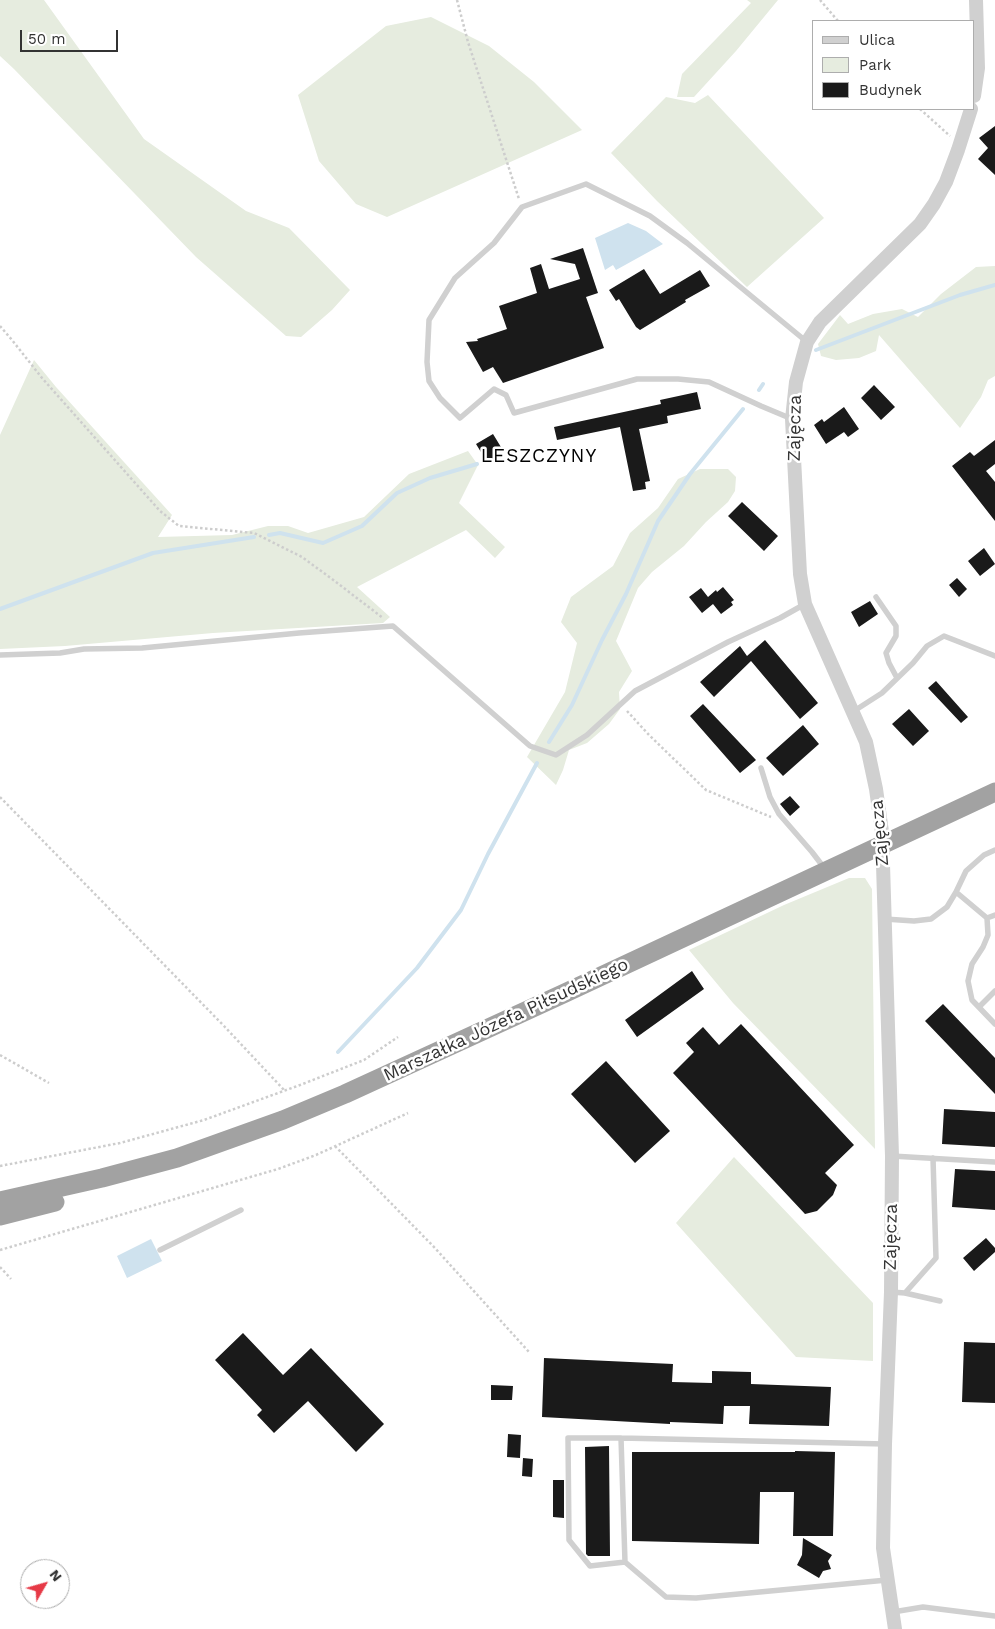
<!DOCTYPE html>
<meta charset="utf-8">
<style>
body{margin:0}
#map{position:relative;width:995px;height:1629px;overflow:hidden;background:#fff;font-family:"Work Sans",sans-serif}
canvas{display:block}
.legend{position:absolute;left:812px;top:20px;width:162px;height:90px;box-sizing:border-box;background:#fff;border:1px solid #adadad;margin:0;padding:6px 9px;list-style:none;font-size:15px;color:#333}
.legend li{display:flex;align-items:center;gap:10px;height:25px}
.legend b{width:25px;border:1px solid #adadad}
.north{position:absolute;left:20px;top:1559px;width:50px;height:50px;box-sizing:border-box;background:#fff;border:1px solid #adadad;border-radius:50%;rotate:52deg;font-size:14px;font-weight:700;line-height:20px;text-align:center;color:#333}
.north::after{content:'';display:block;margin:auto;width:18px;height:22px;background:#e63946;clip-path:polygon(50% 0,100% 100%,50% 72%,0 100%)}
.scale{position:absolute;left:20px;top:30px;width:98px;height:22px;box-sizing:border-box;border:2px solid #333;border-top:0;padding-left:6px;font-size:15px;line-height:18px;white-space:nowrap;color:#333;-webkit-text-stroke:4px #fff;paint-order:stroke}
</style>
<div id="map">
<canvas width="995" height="1629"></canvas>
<ul class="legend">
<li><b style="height:6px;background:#d0d0d0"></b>Ulica</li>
<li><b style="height:14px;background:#e6ecdf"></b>Park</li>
<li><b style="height:14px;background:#1a1a1a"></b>Budynek</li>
</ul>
<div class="north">N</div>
<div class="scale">50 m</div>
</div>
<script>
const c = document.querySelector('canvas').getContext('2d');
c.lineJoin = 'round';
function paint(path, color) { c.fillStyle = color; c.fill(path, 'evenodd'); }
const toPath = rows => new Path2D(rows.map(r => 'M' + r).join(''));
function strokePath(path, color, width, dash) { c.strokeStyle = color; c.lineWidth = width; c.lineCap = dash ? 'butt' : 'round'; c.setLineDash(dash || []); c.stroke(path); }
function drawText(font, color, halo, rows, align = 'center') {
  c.font = font + ' "Work Sans",sans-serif'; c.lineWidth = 5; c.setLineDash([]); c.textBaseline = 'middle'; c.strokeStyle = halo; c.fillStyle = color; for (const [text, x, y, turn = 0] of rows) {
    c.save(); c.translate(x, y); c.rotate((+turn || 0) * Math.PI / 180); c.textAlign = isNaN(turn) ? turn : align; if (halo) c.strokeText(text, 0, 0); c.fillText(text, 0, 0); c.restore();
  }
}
const green = toPath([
 [0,0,44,0,144,139,246,211,289,228,350,290,332,310,301,337,286,336,196,257,14,69,0,56],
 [747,0,778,0,736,51,694,97,677,97,682,74,751,3],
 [431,17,489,46,534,82,582,130,387,217,356,204,319,161,298,95,386,26],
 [708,95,824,218,747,287,657,201,611,153,666,97,695,103],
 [995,266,995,376,988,380,981,397,960,428,879,335,876,351,859,358,836,360,821,356,818,344,840,315,848,324,873,314,902,309,918,317,941,294,976,267],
 [34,360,56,387,172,515,158,537,232,535,268,526,288,526,308,533,364,517,409,474,468,451,478,465,459,503,505,547,495,558,466,530,357,587,390,617,383,623,213,633,65,646,0,649,0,435],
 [700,469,728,469,736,477,735,491,728,502,706,522,684,546,652,572,638,588,616,641,632,671,619,692,620,709,609,724,587,743,569,750,563,770,556,785,527,757,565,692,577,643,561,622,571,597,613,566,630,533,658,508,678,479],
 [849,878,865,878,872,889,875,1149,733,1003,689,950,784,905],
 [734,1157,873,1303,873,1361,796,1357,676,1223]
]);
const water = toPath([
 [628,223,646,231,663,244,616,270,613,265,605,270,595,238],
 [151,1239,162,1261,127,1278,117,1256]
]);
const stream = toPath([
 [816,350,960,295,995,285],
 [759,390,763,384],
 [269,535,280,533,323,543,362,526,397,493,430,478,477,464],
 [0,609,153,553,254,537],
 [549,742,572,705,602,640,626,594,658,521,690,474,743,409],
 [338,1052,417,968,461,910,488,854,537,763]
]);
const building = toPath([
 [995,126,995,175,978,159,988,148,979,138],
 [583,248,598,293,586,297,604,348,503,383,493,367,483,372,466,342,478,341,477,339,507,329,499,306,537,293,530,268,541,264,549,289,580,279,575,264,550,259],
 [644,269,660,294,700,270,710,286,685,300,686,302,640,330,636,327,619,299,616,301,609,290],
 [874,385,895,407,881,420,861,398],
 [697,392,701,409,667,416,668,423,639,429,650,481,645,482,646,489,633,491,620,427,557,440,554,427,661,404,660,400],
 [844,407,859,429,848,437,844,432,826,444,814,425,822,419,824,422],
 [493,434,504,452,487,462,476,444],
 [995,440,995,464,986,471,995,482,995,521,952,466,970,452,974,456],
 [742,502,778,536,764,551,728,516],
 [984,548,995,564,980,576,968,561],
 [957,578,967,589,959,597,949,585],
 [723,587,734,600,731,602,733,605,721,614,713,604,702,613,689,597,701,588,708,597,716,590,717,592],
 [870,601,878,614,859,627,851,612],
 [765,640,818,703,800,719,751,661,714,697,700,682,740,646,747,656],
 [936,681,968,717,961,723,928,688],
 [703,704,756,760,740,773,690,716],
 [909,709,929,731,913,746,892,724],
 [803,725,819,744,783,776,766,758],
 [790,796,800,807,790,816,780,804],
 [692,971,704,989,637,1037,625,1020],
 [943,1004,995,1058,995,1094,925,1021],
 [741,1024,854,1145,825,1173,837,1185,833,1195,817,1211,805,1214,673,1073,694,1052,686,1043,703,1027,719,1045],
 [606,1061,670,1131,635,1163,571,1094],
 [944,1109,995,1112,995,1147,942,1144],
 [955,1169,995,1171,995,1210,952,1207],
 [986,1238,995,1248,995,1252,974,1271,963,1258],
 [243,1333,283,1375,311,1348,384,1424,356,1452,308,1401,274,1433,257,1415,262,1410,215,1360],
 [964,1342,995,1343,995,1403,962,1402],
 [544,1358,673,1364,672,1382,712,1383,712,1371,751,1372,751,1384,831,1387,829,1426,749,1424,750,1406,724,1406,723,1424,670,1422,670,1424,542,1417],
 [491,1385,513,1386,512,1400,491,1400],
 [508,1434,521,1435,520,1458,507,1457],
 [609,1446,610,1556,588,1556,586,1554,585,1447],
 [795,1451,835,1452,833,1536,793,1536,794,1492,760,1492,759,1544,632,1541,632,1452,795,1452],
 [523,1458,533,1459,532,1477,522,1476],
 [553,1480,564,1480,564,1518,553,1517],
 [803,1538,832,1555,828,1561,831,1569,823,1571,819,1578,797,1565,802,1555]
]);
const path = toPath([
 [457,0,468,42,519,199],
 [820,0,838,21],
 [920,109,950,136],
 [0,326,12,340,42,378,160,511,179,526,254,533,302,557,332,579,383,618],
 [627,711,649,735,706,790,771,817],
 [0,797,224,1026,285,1091],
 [0,1055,49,1083],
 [335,1146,434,1247,529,1352],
 [0,1166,120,1143,204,1120,300,1085,364,1060,398,1037],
 [0,1250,278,1169,316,1155,408,1113],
 [0,1267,11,1279]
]);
const service = toPath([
 [792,419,761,406,709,382,678,379,637,379,514,413,506,395,494,389,460,418,440,398,429,381,427,362,429,320,455,278,494,243,522,207,586,184,650,216,687,243,807,342],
 [876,597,896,626,896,636,886,653,889,663,897,678],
 [0,655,60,653,84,649,142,648,299,633,393,626,530,746,556,755,587,735,635,691,728,642,780,618,805,604],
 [854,711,882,693,913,663,927,646,944,636,995,656],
 [761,768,770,797,779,814,812,852,825,869],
 [956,892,987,918,988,935,983,947,972,964,968,981,972,1000,995,1024],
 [987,918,995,915],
 [885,919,914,921,931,919,947,907,956,892,966,871,984,855,995,850],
 [979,1007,995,991],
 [892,1156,995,1162],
 [160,1250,241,1210],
 [891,1292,905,1293,940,1301],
 [905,1293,936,1258,933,1158],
 [621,1438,625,1562,590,1566,569,1540,568,1438,621,1438,885,1444],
 [625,1562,666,1597,696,1598,887,1580],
 [893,1612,923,1607,995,1616]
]);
const tertiary = toPath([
 [974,96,978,68,976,0],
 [895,1629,883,1548,885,1444,891,1292,892,1156,882,832,876,789,866,742,805,604,800,574,792,419,796,382,807,342,820,322,920,224,934,204,946,182,958,150,971,109]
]);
const trunk = toPath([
 [0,1201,102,1178,177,1158,283,1120,345,1094,565,993,995,792],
 [0,1216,55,1202]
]);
const streetNames = [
 ["Zajęcza",795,428,-89],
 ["Zajęcza",880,833,-95],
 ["Marszałka Józefa Piłsudskiego",506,1020,-25],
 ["Zajęcza",891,1237,-89]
];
const neighbourhoodNames = [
 ["LESZCZYNY",539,456]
];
paint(green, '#e6ecdf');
paint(water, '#cfe2ee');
strokePath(stream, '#cfe2ee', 4);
paint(building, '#1a1a1a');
strokePath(path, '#cdcdcd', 2.5, [2.5, 2.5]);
strokePath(service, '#d0d0d0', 5.5);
strokePath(tertiary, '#d0d0d0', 14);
strokePath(trunk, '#a2a2a2', 19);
drawText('18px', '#333', '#fff', streetNames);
c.letterSpacing = '1px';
drawText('19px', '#000', '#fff', neighbourhoodNames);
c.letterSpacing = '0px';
</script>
